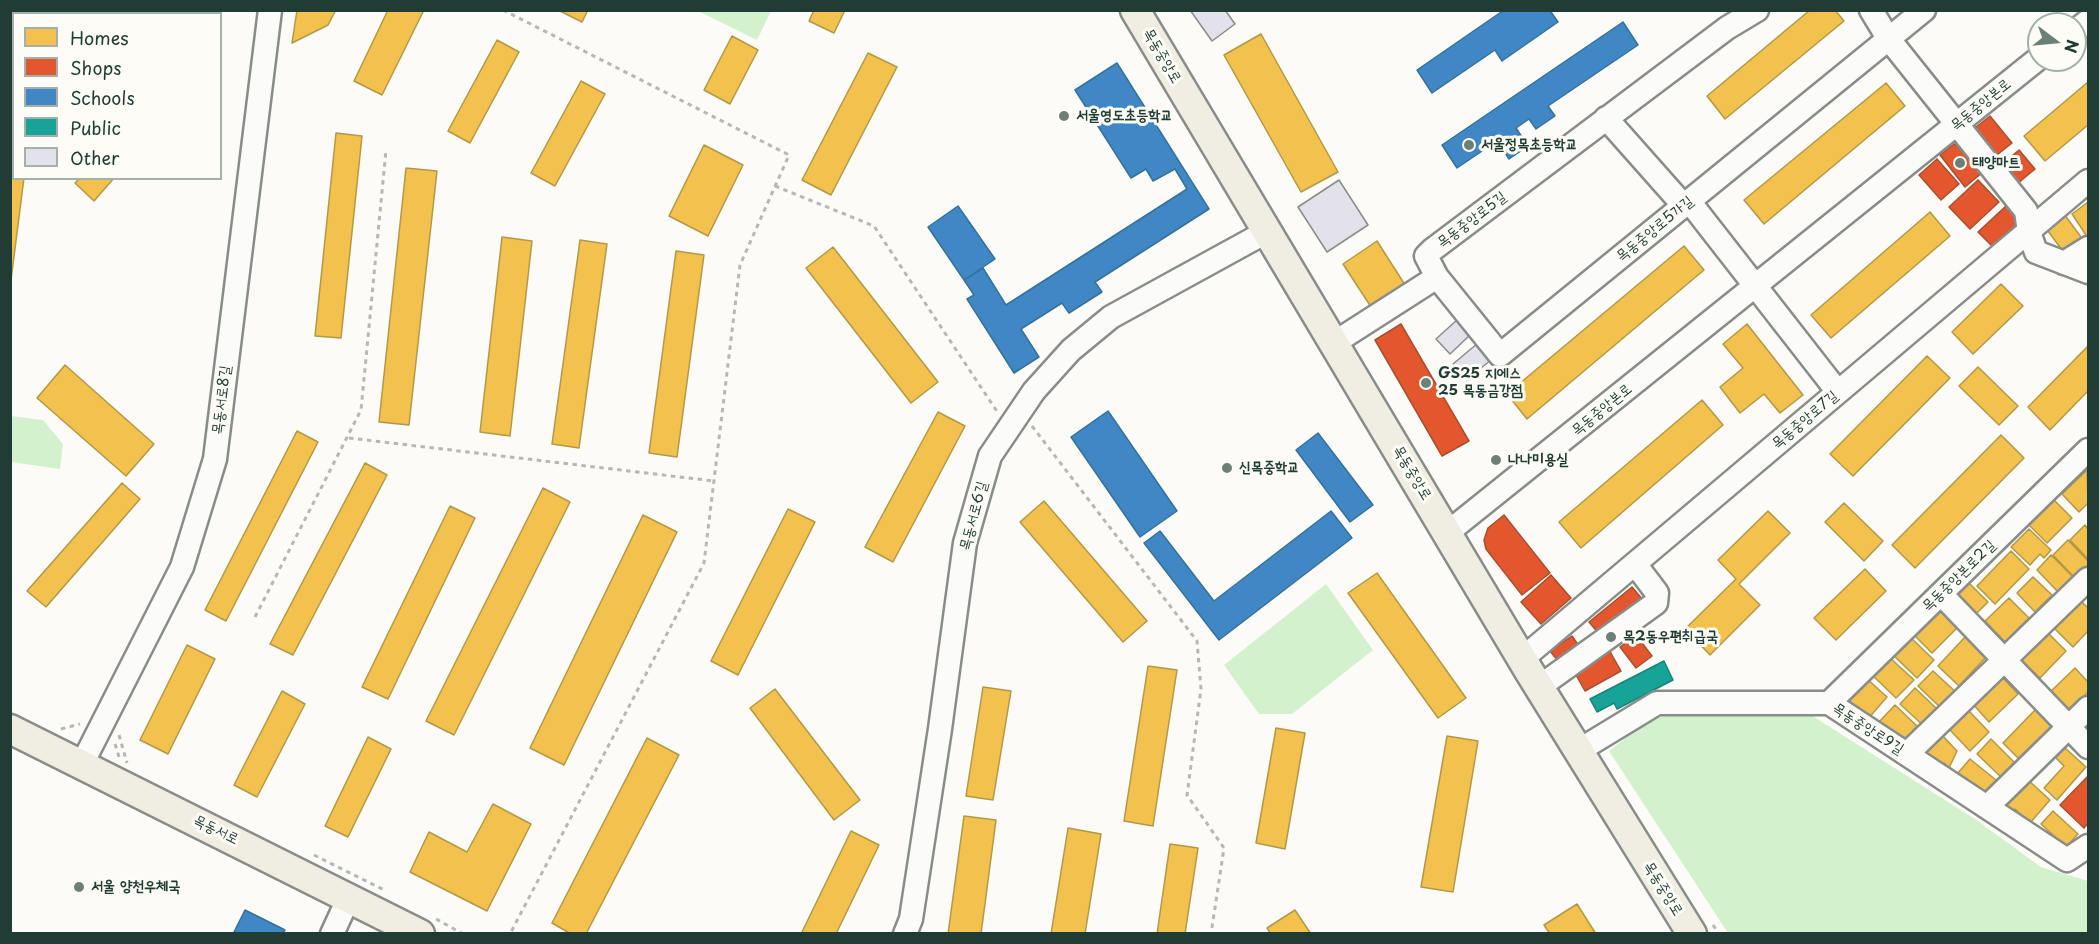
<!DOCTYPE html>
<meta charset="utf-8">
<style>
body{margin:0}
#map{position:relative;width:2099px;height:944px;overflow:hidden;background:#fcfbf8;font-family:"Playpen Sans",sans-serif}
canvas{display:block}
.frame{position:absolute;inset:0;border:12px solid #1f3d34;pointer-events:none}
.legend{position:absolute;left:12px;top:12px;width:210px;height:168px;box-sizing:border-box;background:#fdfcf7;border:2px solid #a4b0a9;margin:0;padding:8px 10px;list-style:none;font-size:18px;color:#1f3d34}
.legend li{display:flex;align-items:center;gap:12px;height:30px}
.legend b{width:30px;border:2px solid #a4b0a9}
.north{position:absolute;left:2027px;top:12px;width:60px;height:60px;box-sizing:border-box;background:#fdfcf7;border:2px solid #a4b0a9;border-radius:50%;rotate:106deg;font-size:16px;font-weight:700;line-height:24px;text-align:center;color:#1f3d34}
.north::after{content:'';display:block;margin:auto;width:21px;height:27px;background:#6c8079;clip-path:polygon(50% 0,100% 100%,50% 72%,0 100%)}
</style>
<div id="map">
<canvas width="2099" height="944"></canvas>
<div class="frame"></div>
<ul class="legend">
<li><b style="height:16px;background:#f2c14e"></b>Homes</li>
<li><b style="height:16px;background:#e4572e"></b>Shops</li>
<li><b style="height:16px;background:#3f88c5"></b>Schools</li>
<li><b style="height:16px;background:#17a398"></b>Public</li>
<li><b style="height:16px;background:#e3e1e9"></b>Other</li>
</ul>
<div class="north">N</div>
</div>
<script>
const c = document.querySelector('canvas').getContext('2d');
c.lineJoin = 'round';
function paint(path, color) { c.fillStyle = color; c.fill(path, 'evenodd'); }
const toPath = rows => new Path2D(rows.map(r => 'M' + r).join(''));
function strokePath(path, color, width, dash) { c.strokeStyle = color; c.lineWidth = width; c.lineCap = dash ? 'butt' : 'round'; c.setLineDash(dash || []); c.stroke(path); }
function drawText(font, color, halo, rows, align = 'center') {
  c.font = font + ' "Playpen Sans","Poor Story",sans-serif'; c.lineWidth = 6; c.setLineDash([]); c.textBaseline = 'middle'; c.strokeStyle = halo; c.fillStyle = color; for (const [text, x, y, turn = 0] of rows) {
    c.save(); c.translate(x, y); c.rotate((+turn || 0) * Math.PI / 180); c.textAlign = isNaN(turn) ? turn : align; if (halo) c.strokeText(text, 0, 0); c.fillText(text, 0, 0); c.restore();
  }
}
const green = toPath([
 [698,11,771,11,757,40],
 [11,416,43,420,63,444,60,469,11,462],
 [1326,584,1373,650,1292,714,1259,714,1224,665],
 [1666,714,1811,715,1975,819,2041,867,2088,881,2088,933,1728,933,1609,751,1645,723]
]);
const homes = toPath([
 [121,10,167,10,171,14,124,14,121,10],
 [297,10,336,10,328,25,292,43,297,10],
 [388,10,424,10,382,95,354,81,388,10],
 [558,10,588,10,582,22,558,10],
 [814,10,845,10,834,33,809,21,814,10],
 [1810,10,1835,10,1844,21,1725,119,1707,96,1810,10],
 [1261,34,1338,172,1301,192,1224,55,1261,34],
 [732,36,758,50,730,104,704,90,732,36],
 [497,40,519,52,470,143,448,131,497,40],
 [868,53,897,67,831,195,802,180,868,53],
 [581,81,605,94,555,186,531,173,581,81],
 [2088,82,2088,125,2045,161,2024,136,2088,82],
 [1886,83,1905,106,1764,224,1744,200,1886,83],
 [336,133,362,136,341,338,315,336,336,133],
 [704,145,743,165,708,236,669,216,704,145],
 [10,148,14,148,14,178,24,178,10,288,10,148],
 [406,168,437,171,409,425,379,422,406,168],
 [80,178,114,178,94,201,75,183,80,178],
 [2088,202,2088,238,2072,214,2088,202],
 [1930,212,1950,236,1831,338,1811,315,1930,212],
 [2064,214,2084,241,2065,254,2045,227,2064,214],
 [502,237,532,241,510,436,480,432,502,237],
 [580,240,607,244,579,448,552,444,580,240],
 [1377,241,1407,288,1373,310,1343,264,1377,241],
 [1684,246,1704,270,1527,419,1507,394,1684,246],
 [833,247,938,382,911,403,806,268,833,247],
 [676,251,704,255,677,457,649,453,676,251],
 [2001,284,2023,306,1973,354,1952,332,2001,284],
 [1747,324,1803,395,1780,413,1764,394,1740,413,1720,387,1743,368,1723,344,1747,324],
 [2088,346,2088,391,2050,430,2028,407,2088,346],
 [1927,356,1950,378,1853,476,1830,454,1927,356],
 [65,365,154,444,126,476,37,398,65,365],
 [1978,367,2018,406,1999,425,1959,386,1978,367],
 [1702,400,1723,425,1581,548,1559,522,1702,400],
 [938,412,965,426,893,562,865,547,938,412],
 [297,431,318,442,226,621,205,610,297,431],
 [2001,435,2024,458,1915,568,1892,545,2001,435],
 [365,463,387,475,293,655,270,644,365,463],
 [2087,470,2088,503,2079,512,2062,494,2087,470],
 [122,483,140,499,46,607,27,591,122,483],
 [543,488,570,502,454,735,426,721,543,488],
 [2054,500,2072,518,2047,543,2029,525,2054,500],
 [1044,501,1147,621,1123,642,1020,522,1044,501],
 [1844,503,1883,541,1864,561,1825,522,1844,503],
 [450,506,475,518,388,699,362,687,450,506],
 [788,509,815,522,738,675,711,661,788,509],
 [1768,511,1790,533,1739,584,1760,605,1710,655,1685,629,1736,579,1718,560,1768,511],
 [643,515,677,532,564,765,530,748,643,515],
 [2085,525,2088,529,2088,559,2070,540,2085,525],
 [2029,529,2051,550,2044,558,2040,554,2030,565,2011,547,2029,529],
 [2068,540,2088,561,2088,565,2075,578,2053,555,2068,540],
 [2011,551,2029,569,1995,604,1977,586,2011,551],
 [2051,555,2074,578,2059,593,2037,570,2051,555],
 [1865,569,1886,591,1836,640,1814,618,1865,569],
 [1377,573,1466,698,1438,718,1348,593,1377,573],
 [2033,577,2052,595,2035,612,2017,593,2033,577],
 [1967,581,1988,602,1973,617,1957,601,1958,590,1967,581],
 [2009,598,2029,618,2005,642,1985,621,2009,598],
 [2081,601,2088,608,2088,631,2073,647,2054,628,2081,601],
 [1935,611,1943,612,1958,627,1932,653,1913,634,1935,611],
 [2048,633,2066,651,2040,678,2021,660,2048,633],
 [1909,636,1934,660,1917,678,1892,654,1909,636],
 [1965,637,1986,657,1959,686,1938,666,1965,637],
 [187,645,215,659,168,754,140,740,187,645],
 [1888,656,1914,680,1896,698,1871,674,1888,656],
 [1148,666,1177,670,1153,826,1124,821,1148,666],
 [2075,668,2088,682,2088,692,2066,713,2048,694,2075,668],
 [1933,671,1958,694,1943,710,1918,686,1933,671],
 [2001,676,2018,694,1989,722,1972,703,2001,676],
 [1865,677,1887,697,1867,720,1845,700,1865,677],
 [983,687,1011,691,993,800,966,796,983,687],
 [1915,688,1940,712,1925,727,1900,704,1915,688],
 [775,689,860,800,834,820,750,708,775,689],
 [282,691,305,704,257,797,234,785,282,691],
 [1895,705,1917,726,1901,744,1878,723,1895,705],
 [2035,710,2052,727,2020,760,2003,743,2035,710],
 [1969,711,1989,732,1970,751,1950,730,1969,711],
 [1276,728,1305,733,1285,849,1256,843,1276,728],
 [1941,734,1957,751,1949,768,1944,763,1940,767,1924,752,1941,734],
 [1447,736,1478,741,1453,892,1421,887,1447,736],
 [368,737,391,749,348,837,325,826,368,737],
 [647,738,679,755,586,934,571,934,552,923,647,738],
 [1991,739,2017,765,2003,779,1977,754,1991,739],
 [2064,747,2086,767,2057,800,2044,788,2064,766,2055,757,2064,747],
 [1970,759,1996,780,1984,796,1957,774,1970,759],
 [2027,779,2050,800,2030,823,2015,809,2011,813,2003,806,2027,779],
 [493,804,531,824,487,911,410,872,429,832,467,852,493,804],
 [2053,811,2078,834,2066,847,2041,824,2053,811],
 [964,816,996,820,981,934,948,934,964,816],
 [1068,828,1101,834,1085,934,1051,934,1068,828],
 [851,831,879,845,836,934,801,934,851,831],
 [1170,844,1198,848,1185,934,1157,934,1170,844],
 [1577,904,1596,934,1550,934,1544,925,1577,904],
 [1295,910,1311,934,1271,934,1267,928,1295,910]
]);
const shops = toPath([
 [1990,116,2012,143,1992,159,1974,137,1975,128,1990,116],
 [1954,144,1964,148,1983,172,1965,187,1940,155,1954,144],
 [2019,150,2035,169,2017,184,2001,165,2019,150],
 [1937,159,1959,184,1941,200,1919,175,1937,159],
 [1978,180,1999,202,1970,229,1949,207,1978,180],
 [2006,206,2016,216,2016,226,1993,247,1978,232,2006,206],
 [1401,324,1469,441,1442,456,1375,340,1401,324],
 [1504,515,1550,573,1522,595,1486,549,1484,540,1488,528,1504,515],
 [1551,575,1571,598,1541,624,1521,602,1551,575],
 [1632,587,1643,600,1600,635,1589,622,1632,587],
 [1636,635,1652,656,1636,668,1620,647,1636,635],
 [1572,636,1579,646,1558,661,1550,651,1572,636],
 [1608,648,1621,671,1585,691,1576,675,1579,664,1608,648],
 [2088,776,2088,823,2084,828,2060,805,2088,776]
]);
const schools = toPath([
 [1504,10,1553,10,1551,12,1558,22,1502,61,1495,50,1432,93,1417,70,1504,10],
 [1623,22,1638,45,1548,106,1555,116,1536,129,1529,119,1516,128,1528,146,1509,159,1497,141,1457,168,1442,145,1623,22],
 [1117,63,1209,209,1095,282,1102,292,1069,313,1062,303,1021,329,1039,357,1014,373,967,299,974,295,964,280,983,268,1006,305,1187,189,1175,169,1153,181,1146,169,1131,178,1075,90,1117,63],
 [958,206,995,259,964,280,928,227,958,206],
 [1108,411,1177,511,1140,537,1071,437,1108,411],
 [1318,433,1373,505,1350,522,1296,450,1318,433],
 [1331,511,1352,538,1219,640,1144,543,1160,531,1214,601,1331,511],
 [245,910,285,930,283,934,233,934,245,910]
]);
const public = toPath([
 [1664,661,1673,680,1617,709,1614,703,1597,712,1590,699,1664,661]
]);
const building = toPath([
 [1190,10,1225,10,1235,24,1212,41,1190,10],
 [1339,180,1368,225,1327,252,1298,207,1339,180],
 [1458,319,1471,334,1450,354,1436,339,1458,319],
 [1478,343,1492,359,1467,380,1453,364,1478,343]
]);
const path = toPath([
 [503,10,789,155,740,265,704,563,510,934],
 [775,186,874,226,998,413],
 [1032,426,1197,641,1201,689,1187,795,1224,848,1211,934],
 [349,438,714,481],
 [255,617,361,410,386,150],
 [61,729,80,724],
 [119,735,127,763],
 [115,744,120,760],
 [314,855,386,891],
 [436,919,463,934],
 [1713,925,1719,934]
]);
const minor = toPath([
 [1871,10,1888,38,2026,211,2029,232,2036,252,2088,272],
 [2075,31,2088,21],
 [1606,118,1684,206],
 [1689,201,1838,392],
 [2064,263,2088,248],
 [1437,277,1500,355,1924,10],
 [1334,343,1437,277,1426,256,1432,250,1727,28,1757,10],
 [1447,533,2039,58],
 [1941,594,2088,747],
 [1522,659,2088,181],
 [1539,687,1656,603,1657,593,1635,564],
 [1829,703,2088,450],
 [1578,751,1657,703,1829,703,2067,860,2088,846],
 [1907,754,2088,579],
 [82,764,182,567,215,459,270,10],
 [1987,807,2088,708],
 [332,934,349,897],
 [905,934,911,919,940,729,965,543,990,456,1034,391,1071,350,1111,317,1266,232]
]);
const major = toPath([
 [1135,10,1529,671,1692,934],
 [10,729,420,934]
]);
const markers = [
 [1064,116,6,"#6c8079"],
 [1469,145,6,"#6c8079"],
 [1960,163,6,"#6c8079"],
 [1426,383,6,"#6c8079"],
 [1496,460,6,"#6c8079"],
 [1227,468,6,"#6c8079"],
 [1611,637,6,"#6c8079"],
 [79,887,6,"#6c8079"]
];
const streetNames = [
 ["목동중앙로",1162,56,60],
 ["목동중앙본로",1981,105,-39],
 ["목동중앙로5길",1472,220,-37],
 ["목동중앙로5가길",1655,229,-39],
 ["목동서로8길",222,400,-83],
 ["목동중앙본로",1602,410,-39],
 ["목동중앙로7길",1805,420,-40],
 ["목동중앙로",1412,473,59],
 ["목동서로6길",974,516,-75],
 ["목동중앙본로2길",1959,576,-44],
 ["목동중앙로9길",1868,729,33],
 ["목동서로",216,830,26],
 ["목동중앙로",1663,889,58]
];
const poiNames = [
 ["서울영도초등학교",1076,116],
 ["서울정목초등학교",1481,145],
 ["태양마트",1972,163],
 ["GS25 지에스",1438,374],
 ["25 목동금강점",1438,391],
 ["나나미용실",1508,460],
 ["신목중학교",1239,468],
 ["목2동우편취급국",1623,637],
 ["서울 양천우체국",91,887]
];
paint(green, '#d4f1cd');
paint(homes, '#f2c14e');
strokePath(homes, '#b39946', 1.5);
paint(shops, '#e4572e');
strokePath(shops, '#a94f30', 1.5);
paint(schools, '#3f88c5');
strokePath(schools, '#35729a', 1.5);
paint(public, '#17a398');
strokePath(public, '#19847a', 1.5);
paint(building, '#e3e1e9');
strokePath(building, '#888d8a', 1.5);
strokePath(minor, '#888d8a', 27);
strokePath(major, '#888d8a', 33);
strokePath(path, '#b5b8b6', 3, [4.5, 4.5]);
strokePath(minor, '#fbfbf9', 22);
strokePath(major, '#f0ede3', 28);
for (const [x, y, r, color] of markers) { const dot = new Path2D(); dot.arc(x, y, r, 0, 2 * Math.PI); c.fillStyle = color; c.fill(dot); strokePath(dot, '#fdfcf7', 2); }
drawText('15px', '#1f3d34', '#fdfcf7', streetNames);
drawText('bold 15px', '#1f3d34', '#fdfcf7', poiNames, 'left');
</script>
